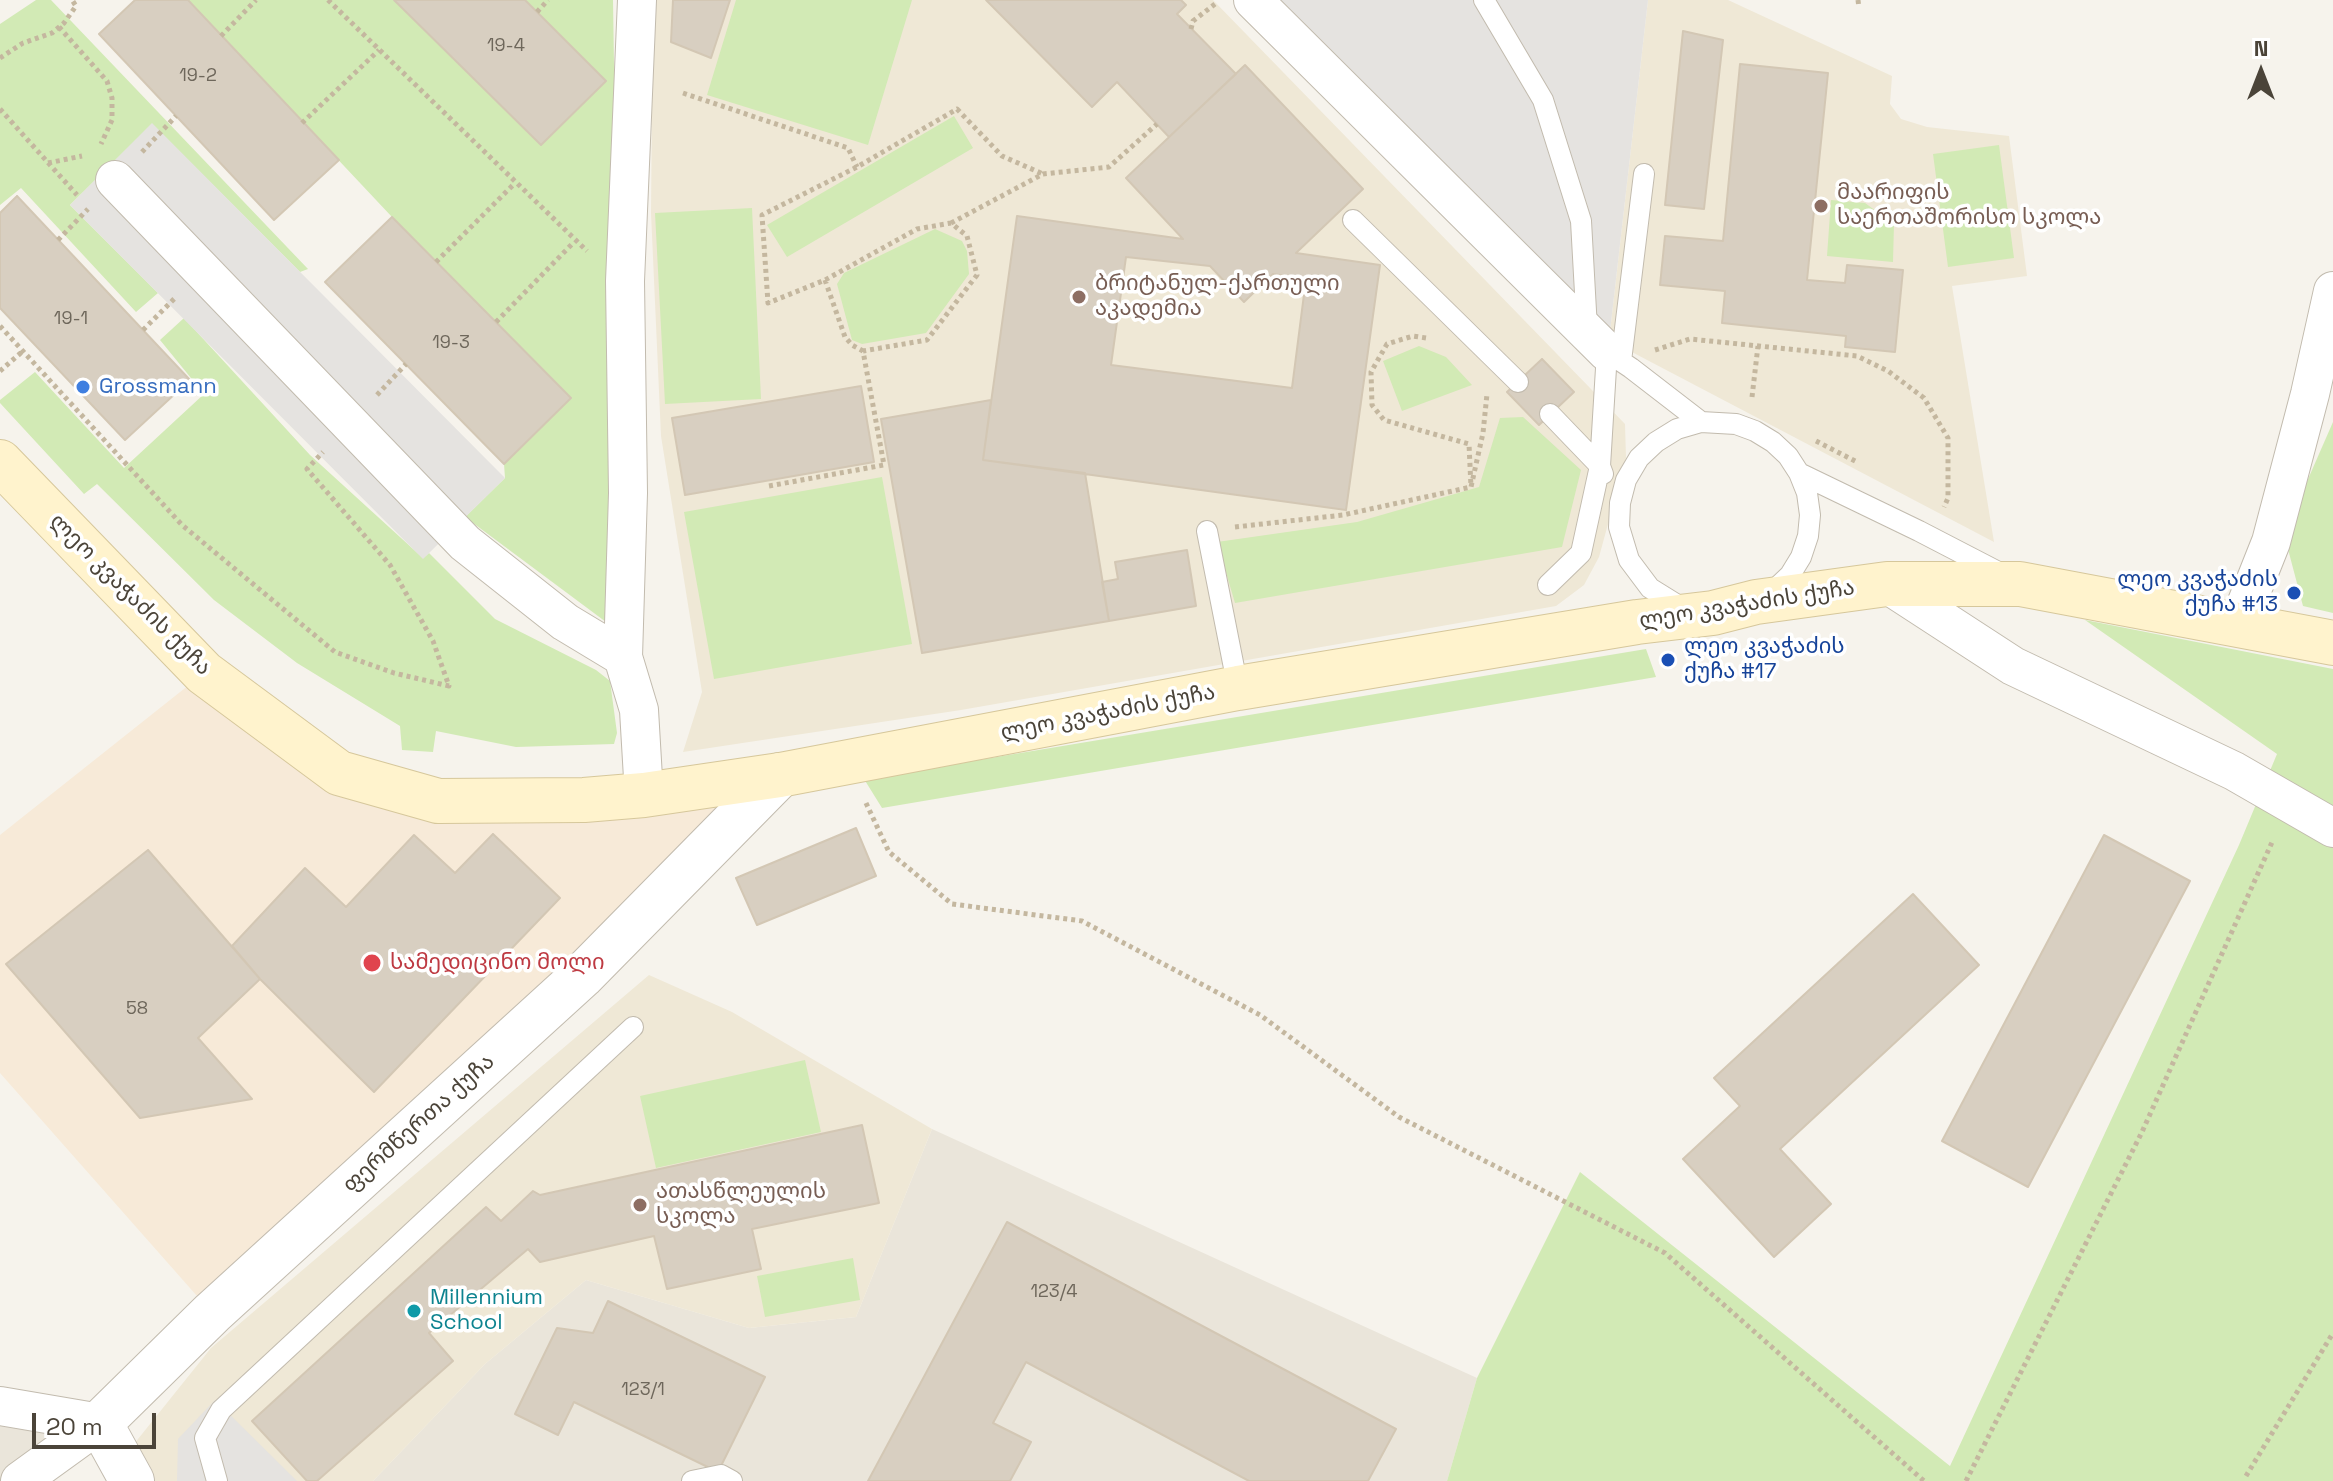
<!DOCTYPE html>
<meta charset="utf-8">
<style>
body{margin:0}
#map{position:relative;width:2333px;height:1481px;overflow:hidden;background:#f6f3ec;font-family:"Space Grotesk",sans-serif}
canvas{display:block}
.north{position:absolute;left:2221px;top:32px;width:80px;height:80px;-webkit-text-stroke:6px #fff;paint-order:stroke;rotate:0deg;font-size:22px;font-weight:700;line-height:32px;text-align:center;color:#4b4439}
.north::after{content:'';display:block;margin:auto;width:28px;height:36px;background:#4b4439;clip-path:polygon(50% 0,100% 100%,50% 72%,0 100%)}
.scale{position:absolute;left:32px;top:1413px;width:124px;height:36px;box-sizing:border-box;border:4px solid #4b4439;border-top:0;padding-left:10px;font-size:24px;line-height:28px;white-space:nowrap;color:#4b4439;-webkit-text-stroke:6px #fff;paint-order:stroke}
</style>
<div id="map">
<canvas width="2333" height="1481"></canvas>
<div class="north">N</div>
<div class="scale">20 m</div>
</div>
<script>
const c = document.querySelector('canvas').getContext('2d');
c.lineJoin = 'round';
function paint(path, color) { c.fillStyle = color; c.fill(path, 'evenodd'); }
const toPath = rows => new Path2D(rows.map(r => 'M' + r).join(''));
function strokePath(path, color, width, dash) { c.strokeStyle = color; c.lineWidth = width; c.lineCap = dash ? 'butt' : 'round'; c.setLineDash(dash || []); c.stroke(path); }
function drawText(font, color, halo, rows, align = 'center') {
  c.font = font + ' "Space Grotesk","Noto Sans Georgian",sans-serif'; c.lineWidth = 7; c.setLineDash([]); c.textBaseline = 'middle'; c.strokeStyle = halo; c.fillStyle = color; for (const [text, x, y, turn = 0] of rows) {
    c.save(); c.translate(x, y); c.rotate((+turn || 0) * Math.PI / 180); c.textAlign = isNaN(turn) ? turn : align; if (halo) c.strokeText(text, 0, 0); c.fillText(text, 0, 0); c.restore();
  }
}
const residential = toPath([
 [932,1129,1477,1378,1447,1481,373,1481,485,1364,586,1280,749,1328,856,1317],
 [0,1397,100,1423,20,1481,0,1481]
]);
const commercial = toPath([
 [204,673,339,773,438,801,780,775,212,1313,0,1073,0,835]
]);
const education = toPath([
 [653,0,1213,0,1625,424,1626,458,1599,557,1584,585,1556,606,961,710,683,752,702,692,661,436,651,213],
 [1648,0,1728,0,1892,76,1890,104,1901,119,1927,127,2009,136,2027,276,1952,286,1994,542,1609,340],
 [649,975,732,1012,932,1129,856,1317,749,1328,586,1280,485,1364,373,1481,145,1481,134,1444,211,1348]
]);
const green = toPath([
 [36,0,51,0,308,269,300,272,152,124,70,205,158,293,136,312,21,188,0,205,0,24],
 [188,0,613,0,615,129,606,622,465,517,505,478,504,464,570,398,392,217],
 [736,0,912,0,868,145,707,95],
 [954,116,973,148,787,257,767,225],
 [1999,145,2014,258,1948,267,1933,154],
 [1831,200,1865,203,1894,224,1893,262,1827,256],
 [752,208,761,399,665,404,655,213],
 [935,229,962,241,967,251,969,274,926,333,862,344,852,340,837,284,844,273],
 [184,318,310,455,423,558,429,553,495,619,596,670,610,681,617,733,614,744,516,747,436,731,433,752,402,750,400,726,297,663,214,600,97,484,84,494,0,403,0,400,35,372,124,468,204,394,160,340],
 [1419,346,1446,357,1472,385,1402,411,1383,361],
 [1523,417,1581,470,1562,547,1235,603,1217,542,1357,522,1479,487,1500,418],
 [2333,422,2333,613,2303,606,2284,534],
 [882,477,912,644,714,679,684,512],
 [2085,620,2333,669,2333,1481,1447,1481,1477,1378,1580,1172,1950,1466,2239,845,2277,754],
 [1646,649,1656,677,882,808,864,779],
 [805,1060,821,1132,656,1168,640,1096],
 [853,1258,860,1300,765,1317,757,1276]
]);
const parking = toPath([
 [1270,0,1648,0,1609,340],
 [152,123,505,478,423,559,70,205],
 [215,1400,297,1481,177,1481,178,1439]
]);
const building = toPath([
 [135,0,188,0,339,160,274,220,99,34,135,0],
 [394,0,525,0,606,81,541,145,394,0],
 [673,0,730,0,711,58,671,42,673,0],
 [986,0,1181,0,1186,5,1177,14,1236,74,1169,137,1117,82,1092,107,986,0],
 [1683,31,1723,40,1704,209,1665,205,1683,31],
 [1740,64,1828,73,1807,280,1845,283,1847,265,1903,270,1895,352,1845,347,1846,336,1722,323,1725,291,1660,285,1665,236,1723,241,1740,64],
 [1245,65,1363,189,1296,253,1380,265,1346,510,983,460,1017,216,1183,239,1126,178,1245,65],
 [1126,257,1210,266,1244,302,1273,274,1306,279,1292,388,1111,365,1126,257],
 [17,196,190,380,125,440,0,308,0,213,17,196],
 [392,217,571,398,504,464,325,282,392,217],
 [1542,359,1574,392,1539,425,1507,392,1542,359],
 [861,386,874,462,685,495,672,418,861,386],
 [991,400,983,460,1085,473,1109,621,922,653,881,419,991,400],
 [1187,550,1196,606,1109,621,1102,582,1118,579,1115,562,1187,550],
 [856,828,876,876,757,925,736,878,856,828],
 [493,834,560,898,374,1092,260,979,232,946,305,868,346,907,414,835,455,873,493,834],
 [2104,835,2190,881,2028,1187,1942,1141,2104,835],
 [148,850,260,979,198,1038,252,1099,140,1118,6,964,148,850],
 [1913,894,1979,965,1780,1149,1831,1204,1774,1257,1683,1159,1740,1106,1714,1078,1913,894],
 [862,1125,879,1203,752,1229,761,1269,667,1289,654,1236,540,1262,528,1249,429,1333,453,1361,317,1481,307,1481,252,1421,486,1207,501,1221,533,1191,540,1195,862,1125],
 [1007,1222,1396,1429,1368,1481,1249,1481,1026,1362,993,1423,1031,1442,1010,1481,868,1481,1007,1222],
 [608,1301,765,1377,718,1472,574,1402,558,1435,515,1414,557,1328,593,1333,608,1301]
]);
const path = toPath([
 [328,0,587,251],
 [1858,0,1859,8],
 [537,12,548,0],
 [59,27,107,81,112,98,112,120,101,144],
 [1191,29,1193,21,1215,4],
 [221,36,256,0],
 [0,58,23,43,52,33,64,23,76,6,72,0],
 [683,93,848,148,857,167],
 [0,109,77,195],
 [302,123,379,50],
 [142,152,176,116],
 [48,163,82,156],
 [951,223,1043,174,1109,167,1157,124],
 [58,240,88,209],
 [436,262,515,183],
 [825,280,845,337,852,345,863,351],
 [496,322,574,242],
 [0,326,182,525,335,652,394,673,449,686,433,641,390,565,307,469,323,452],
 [143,330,176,297],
 [1426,338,1413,336,1387,344,1371,372,1372,405,1384,420,1469,444,1471,487],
 [1655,350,1690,339,1857,356,1888,371,1924,398,1948,438,1948,498,1944,507],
 [0,371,23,351],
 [377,395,406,364],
 [1752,397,1758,346],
 [1816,441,1857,462],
 [769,486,884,465,863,351,927,340,977,275,967,236,951,223,917,229,825,280,768,303,762,215,857,167,957,109,1002,156,1043,174],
 [1235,527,1343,515,1471,487,1483,433,1487,394],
 [866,803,889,852,952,904,1082,921,1260,1015,1399,1117,1665,1253,1924,1481],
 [2246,1476,2333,1333],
 [1966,1481,2142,1132,2273,840]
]);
const service = toPath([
 [1484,0,1543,100,1581,221,1587,329],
 [1353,220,1518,382],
 [1621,361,1644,174],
 [1550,414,1600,466,1603,474],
 [1799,473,1919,531,2002,574],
 [1207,531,1238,688],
 [1548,585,1581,553,1600,466,1607,352,1631,368,1701,422],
 [1688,607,1679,606,1650,588,1629,560,1619,527,1620,503,1626,480,1639,458,1656,442,1677,429,1701,422,1736,424,1755,431,1773,442,1788,456,1799,473,1807,493,1810,515,1808,536,1801,557,1790,575,1770,594],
 [217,1481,205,1438,221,1410,633,1027],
 [692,1481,721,1475,732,1481]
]);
const minor = toPath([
 [1253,0,1607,352],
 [115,180,465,543,565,622,623,657,639,710,644,795],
 [1887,584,2013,666,2234,771,2333,828],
 [2238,625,2271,542,2310,394,2333,291],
 [623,657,628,493,625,281,637,0],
 [0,1406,100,1423],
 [20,1481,100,1423]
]);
const tertiary = toPath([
 [132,1481,100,1423,212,1313,582,976,780,775]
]);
const secondary = toPath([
 [0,462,204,673,339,773,438,801,584,800,644,795,780,775,1238,688,1637,622,1713,613,1756,602,1887,584,2020,584,2333,643]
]);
const markers = [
 [1821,206,8,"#8d6e63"],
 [1079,297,8,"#8d6e63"],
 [83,387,8,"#3f7fe0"],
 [2294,593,8,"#1a4fb4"],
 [1668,660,8,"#1a4fb4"],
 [372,963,10,"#e0444e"],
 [640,1205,8,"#8d6e63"],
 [414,1311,8,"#0f9aa8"]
];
const numberNames = [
 ["19-4",506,46],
 ["19-2",198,76],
 ["19-1",71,319],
 ["19-3",451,343],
 ["58",137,1009],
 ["123/4",1054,1292],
 ["123/1",643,1390]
];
const educationNames = [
 ["მაარიფის",1837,193],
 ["საერთაშორისო სკოლა",1837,218],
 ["ბრიტანულ-ქართული",1095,284],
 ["აკადემია",1095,309],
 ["ათასწლეულის",656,1192],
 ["სკოლა",656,1217]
];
const shopNames = [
 ["Grossmann",99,387]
];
const transitNames = [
 ["ლეო კვაჭაძის",2278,580],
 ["ქუჩა #13",2278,605],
 ["ლეო კვაჭაძის",1684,647,"left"],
 ["ქუჩა #17",1684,672,"left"]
];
const streetNames = [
 ["ლეო კვაჭაძის ქუჩა",130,595,45],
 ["ლეო კვაჭაძის ქუჩა",1747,605,-9],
 ["ლეო კვაჭაძის ქუჩა",1108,713,-11],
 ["ფერმწერთა ქუჩა",419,1124,-42]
];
const healthNames = [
 ["სამედიცინო მოლი",390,963]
];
const cultureNames = [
 ["Millennium",430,1298],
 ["School",430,1323]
];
paint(residential, '#eae5da');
paint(commercial, '#f7ead8');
paint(education, '#efe8d6');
paint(green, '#d2eab5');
paint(parking, '#e5e3e0');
paint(building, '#d8cfc1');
strokePath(building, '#d3c7b4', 2);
strokePath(service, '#c2bbae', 22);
strokePath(minor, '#c2bbae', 40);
strokePath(tertiary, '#c2bbae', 46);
strokePath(secondary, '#d6c79b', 46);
strokePath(path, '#c4b79f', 5, [4, 4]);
strokePath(service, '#fff', 20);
strokePath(minor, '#fff', 38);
strokePath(tertiary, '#fff', 44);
strokePath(secondary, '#fff3cd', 44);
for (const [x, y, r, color] of markers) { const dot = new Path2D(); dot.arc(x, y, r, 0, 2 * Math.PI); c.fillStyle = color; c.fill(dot); strokePath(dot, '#fff', 3); }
drawText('18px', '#6e675b', null, numberNames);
drawText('22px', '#785e54', '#fff', educationNames, 'left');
drawText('22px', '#366cbe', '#fff', shopNames, 'left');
drawText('22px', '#164399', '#fff', transitNames, 'right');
drawText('22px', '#4b4439', '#fff', streetNames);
drawText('22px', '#be3a42', '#fff', healthNames, 'left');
drawText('22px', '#0d838f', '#fff', cultureNames, 'left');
</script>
